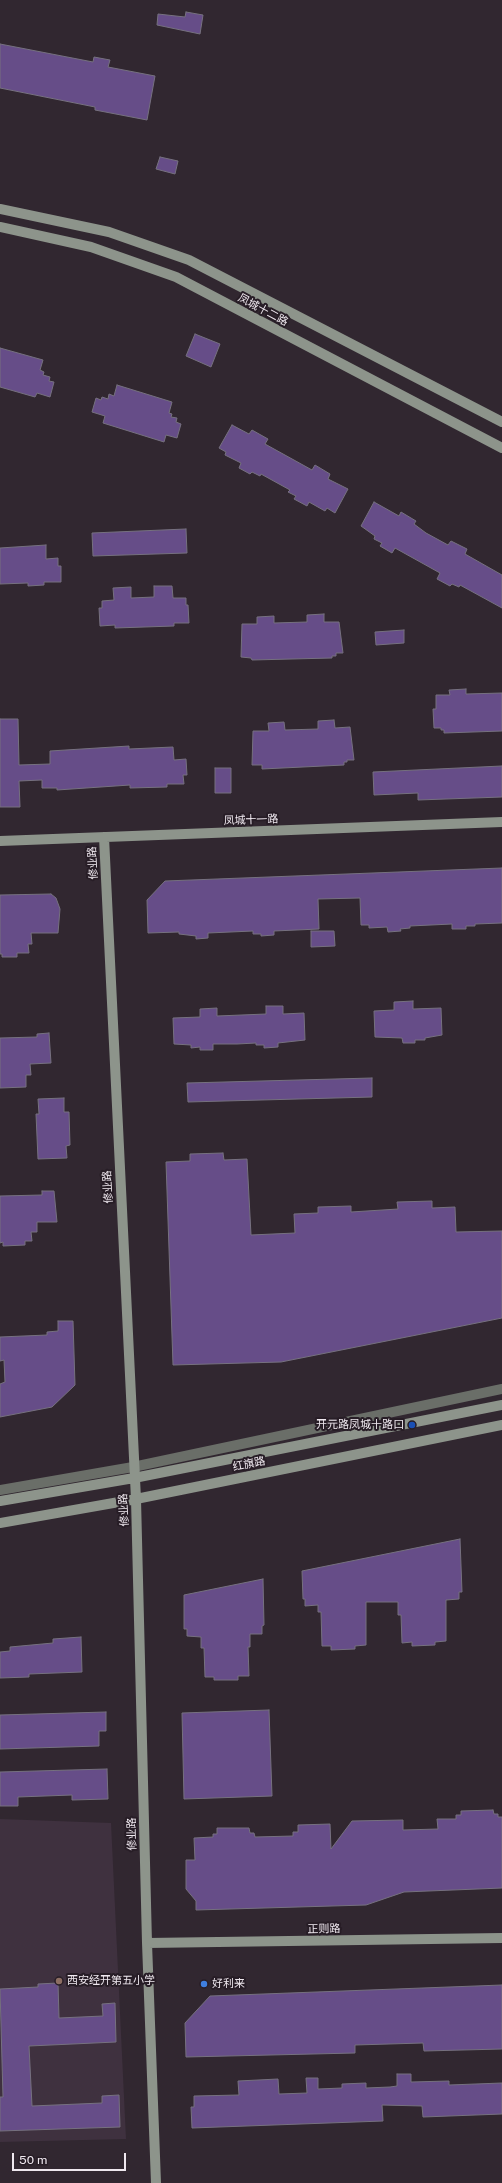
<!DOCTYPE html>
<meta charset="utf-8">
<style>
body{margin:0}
#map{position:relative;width:502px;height:2183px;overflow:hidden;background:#312730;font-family:"Public Sans",sans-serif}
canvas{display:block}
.scale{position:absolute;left:12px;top:2153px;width:114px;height:18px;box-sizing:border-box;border:2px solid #efe8ef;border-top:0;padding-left:5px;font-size:12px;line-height:14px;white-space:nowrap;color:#efe8ef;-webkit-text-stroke:3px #271d26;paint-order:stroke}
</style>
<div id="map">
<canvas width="502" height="2183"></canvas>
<div class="scale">50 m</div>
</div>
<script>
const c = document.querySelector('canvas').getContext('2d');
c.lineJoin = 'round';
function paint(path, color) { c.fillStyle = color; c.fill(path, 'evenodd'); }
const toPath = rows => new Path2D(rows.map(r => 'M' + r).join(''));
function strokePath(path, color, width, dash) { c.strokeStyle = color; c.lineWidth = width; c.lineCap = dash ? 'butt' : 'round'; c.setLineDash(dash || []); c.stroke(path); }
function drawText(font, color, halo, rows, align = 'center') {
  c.font = font + ' "Public Sans","Noto Sans SC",sans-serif'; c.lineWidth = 4; c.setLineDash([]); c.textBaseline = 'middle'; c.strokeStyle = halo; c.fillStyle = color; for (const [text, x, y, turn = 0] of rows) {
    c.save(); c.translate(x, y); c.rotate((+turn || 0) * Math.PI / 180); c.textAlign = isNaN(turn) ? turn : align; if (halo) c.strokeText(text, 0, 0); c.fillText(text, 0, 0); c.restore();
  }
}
const built = toPath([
 [0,1819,111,1823,126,2139,0,2142]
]);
const building = toPath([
 [186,12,203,15,200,34,157,25,158,14,185,17,186,12],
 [0,44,93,62,94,57,110,60,108,67,155,76,147,120,95,110,95,107,0,88,0,44],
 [160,157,178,161,175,174,156,169,160,157],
 [195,334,220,344,211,367,186,356,195,334],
 [0,348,43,360,40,370,44,372,43,375,50,377,49,381,54,382,50,397,37,393,35,397,0,387,0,348],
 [117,385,172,402,169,413,172,414,171,417,177,418,176,422,181,424,177,438,166,435,164,442,103,423,105,416,92,412,96,398,101,400,102,397,108,399,109,394,114,396,117,385],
 [232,425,249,434,252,430,268,439,265,444,312,470,315,465,330,474,328,479,348,489,335,513,327,508,325,511,309,502,307,506,294,499,296,496,288,492,290,490,261,474,260,476,252,472,250,474,239,468,241,463,225,455,226,452,219,448,232,425],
 [374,502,399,516,401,512,416,521,414,524,426,533,448,545,451,541,467,549,465,554,502,575,502,608,460,585,459,587,452,584,450,586,437,579,440,573,395,548,392,553,380,546,382,543,374,539,375,536,361,526,374,502],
 [186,529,187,553,93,556,92,533,186,529],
 [46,545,46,559,58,558,58,566,61,566,61,582,44,582,44,585,28,586,28,583,0,584,0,548,46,545],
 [154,586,172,586,173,598,186,598,186,605,188,605,189,623,174,623,174,626,115,628,115,625,100,626,99,608,102,608,102,601,114,600,113,588,131,587,131,598,154,597,154,586],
 [324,614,324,622,339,622,343,653,336,653,336,656,332,656,332,658,252,660,251,658,241,657,242,624,257,624,257,617,274,616,274,623,307,622,307,615,324,614],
 [404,630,404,643,376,645,375,632,404,630],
 [466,689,466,694,502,693,502,731,444,733,444,730,441,730,441,728,434,728,433,709,436,709,436,695,450,695,449,690,466,689],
 [0,719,18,719,19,765,50,764,50,751,129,746,129,749,173,747,174,760,186,759,187,775,183,775,184,784,167,784,167,787,130,788,130,785,57,790,57,788,42,788,42,780,19,781,20,807,0,807,0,719],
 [334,720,335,728,350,727,354,760,347,760,347,762,344,762,344,765,262,769,262,765,252,765,253,731,269,731,268,723,284,722,285,730,318,729,318,721,334,720],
 [502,766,502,797,418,800,418,793,374,795,373,772,502,766],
 [215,768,231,768,231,793,215,793,215,768],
 [502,868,502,923,475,924,475,926,466,926,466,929,452,929,452,924,410,926,410,928,400,929,401,931,388,932,387,927,369,928,369,925,361,925,360,898,318,899,319,929,274,931,274,935,261,936,261,934,253,934,253,931,208,933,208,938,196,939,196,936,179,934,179,932,148,933,147,900,165,881,502,868],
 [51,894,56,898,60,909,58,933,31,933,32,944,28,944,29,953,17,953,17,957,2,957,2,954,0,954,0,895,51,894],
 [311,931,334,931,335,946,311,947,311,931],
 [413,1001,413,1009,441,1008,442,1035,425,1038,425,1040,415,1040,415,1043,403,1043,402,1038,375,1037,374,1011,394,1010,394,1002,413,1001],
 [266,1006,283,1006,283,1014,304,1013,305,1040,278,1043,278,1047,264,1048,264,1045,256,1045,256,1043,237,1044,213,1044,213,1050,200,1050,200,1047,191,1048,191,1045,174,1044,173,1018,200,1017,200,1009,217,1008,217,1016,266,1014,266,1006],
 [49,1033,51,1063,30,1064,31,1075,26,1075,26,1087,0,1088,0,1038,37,1037,37,1034,49,1033],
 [372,1078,372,1097,188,1102,187,1083,372,1078],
 [64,1098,64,1112,69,1112,70,1145,66,1146,67,1158,38,1159,36,1114,39,1114,38,1099,64,1098],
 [223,1153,224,1160,247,1159,251,1235,295,1233,294,1214,318,1213,318,1207,351,1206,351,1212,398,1209,397,1202,432,1201,432,1208,455,1207,456,1232,502,1231,502,1318,281,1362,173,1365,166,1162,190,1161,190,1154,223,1153],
 [42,1191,54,1191,57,1222,37,1222,37,1232,31,1232,32,1241,25,1241,25,1245,3,1246,3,1242,0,1243,0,1196,42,1195,42,1191],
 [58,1321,73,1321,75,1385,52,1407,0,1417,0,1384,5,1382,4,1360,0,1361,0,1337,47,1335,47,1332,58,1331,58,1321],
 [460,1539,462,1592,459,1592,459,1599,446,1600,446,1641,435,1642,435,1645,412,1646,412,1642,402,1643,401,1615,398,1615,398,1602,366,1602,366,1645,355,1646,355,1649,331,1650,331,1646,322,1646,321,1612,318,1612,318,1605,305,1606,305,1599,303,1599,302,1571,460,1539],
 [263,1579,264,1625,262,1626,262,1634,250,1634,250,1647,248,1647,249,1676,238,1676,238,1680,214,1680,214,1677,205,1677,204,1648,201,1648,201,1637,187,1636,187,1629,184,1629,184,1595,263,1579],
 [81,1637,82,1672,29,1674,29,1677,0,1678,0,1652,10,1651,10,1647,53,1643,53,1639,81,1637],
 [269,1710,272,1796,184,1799,182,1713,269,1710],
 [106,1712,106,1731,99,1731,99,1746,0,1749,0,1715,106,1712],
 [107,1769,108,1799,72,1800,72,1795,18,1797,18,1806,0,1806,0,1772,107,1769],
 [493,1810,494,1814,498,1814,498,1817,502,1817,502,1888,404,1892,366,1905,196,1910,196,1901,186,1889,186,1860,195,1860,194,1838,213,1837,213,1834,217,1834,217,1828,249,1828,250,1833,254,1833,255,1837,293,1836,293,1832,298,1832,298,1825,330,1824,331,1849,352,1821,403,1820,403,1830,438,1829,437,1819,456,1819,456,1815,461,1815,461,1811,493,1810],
 [58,1983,59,2018,103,2016,102,2004,115,2003,116,2042,29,2046,32,2106,102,2103,102,2096,119,2095,120,2127,0,2131,0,2097,3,2097,0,1989,38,1987,38,1984,58,1983],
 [502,1985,502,2049,424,2051,423,2043,355,2045,355,2053,186,2057,185,2023,210,1996,502,1985],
 [397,2074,411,2074,411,2082,449,2081,449,2085,502,2083,502,2114,423,2117,422,2106,382,2105,383,2121,192,2128,191,2107,194,2107,194,2096,239,2095,238,2081,278,2079,279,2094,307,2093,306,2078,318,2078,318,2089,342,2088,342,2084,366,2083,366,2088,390,2087,397,2086,397,2074]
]);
const street = toPath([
 [0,1490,133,1467,502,1389]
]);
const secondary = toPath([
 [0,209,109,232,189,260,502,422],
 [0,227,91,247,176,277,502,448],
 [104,837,136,1499,147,1943,156,2183],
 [0,841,502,822],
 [0,1501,134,1478,502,1405],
 [0,1523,136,1499,502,1425],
 [147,1943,502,1938]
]);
const markers = [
 [412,1425,4,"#1a4fb4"],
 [59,1981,4,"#8d6e63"],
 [204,1984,4,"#3f7fe0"]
];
const streetNames = [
 ["凤城十二路",263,310,28],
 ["凤城十一路",251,820,-2],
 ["修业路",93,863,-93],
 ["修业路",108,1187,-93],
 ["红旗路",249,1464,-11],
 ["修业路",124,1510,-93],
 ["修业路",132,1834,-91],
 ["正则路",324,1929,-1]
];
const poiNames = [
 ["开元路凤城十路口",404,1425,"right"],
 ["西安经开第五小学",67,1981],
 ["好利来",212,1984]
];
paint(built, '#3f313f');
paint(building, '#664d88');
strokePath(building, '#76717f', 1);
strokePath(street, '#6a6e68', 10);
strokePath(secondary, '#8d948b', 10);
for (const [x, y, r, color] of markers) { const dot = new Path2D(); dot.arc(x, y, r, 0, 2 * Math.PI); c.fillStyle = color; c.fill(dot); strokePath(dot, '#271d26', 1.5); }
drawText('11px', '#efe8ef', '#271d26', streetNames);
drawText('11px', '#efe8ef', '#271d26', poiNames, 'left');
</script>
